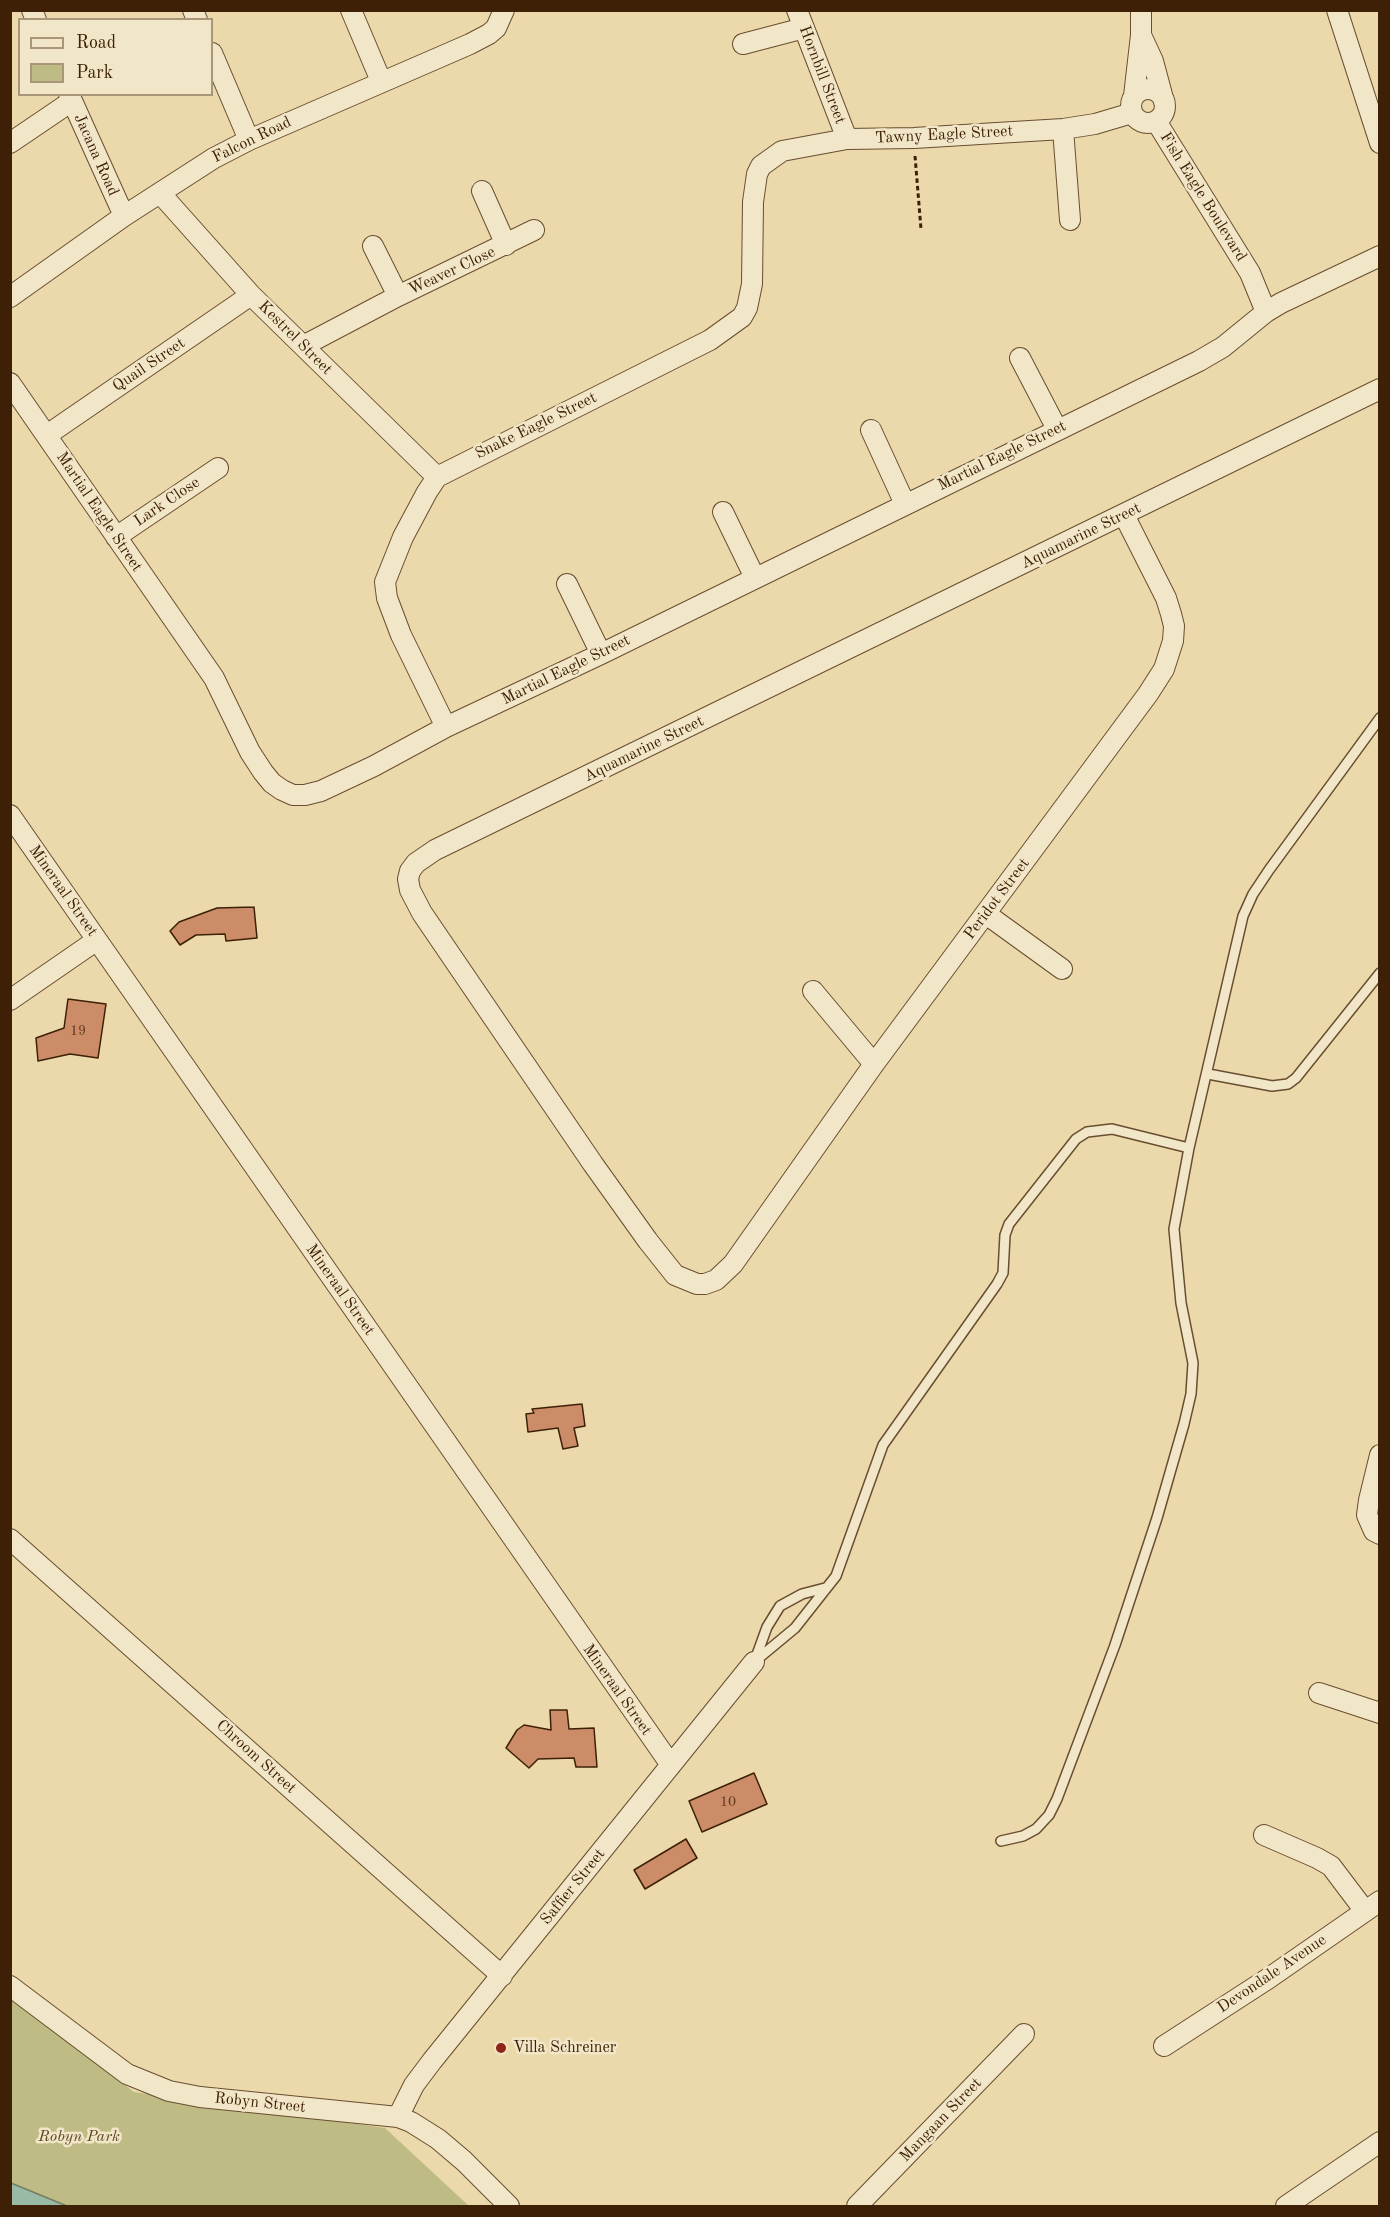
<!DOCTYPE html>
<style>
body{margin:0}
#map{position:relative;width:1390px;height:2217px;overflow:hidden;background:#ebd8ab;font-family:"Old Standard TT",serif}
canvas{display:block}
.frame{position:absolute;inset:0;border:12px solid #3d2006;pointer-events:none}
.legend{position:absolute;left:18px;top:18px;width:195px;height:78px;box-sizing:border-box;background:#f2e6c8;border:2px solid #aa977a;margin:0;padding:8px 10px;list-style:none;font-size:18px;color:#3d2006}
.legend li{display:flex;align-items:center;gap:12px;height:30px}
.legend b{width:30px;border:2px solid #aa977a}
</style>
<div id="map">
<canvas width="1390" height="2217"></canvas>
<div class="frame"></div>
<ul class="legend">
<li><b style="height:8px;background:#f2e6c8"></b>Road</li>
<li><b style="height:16px;background:#bebc84"></b>Park</li>
</ul>
</div>
<script>
const c = document.querySelector('canvas').getContext('2d');
c.lineJoin = 'round';
function paint(path, color) { c.fillStyle = color; c.fill(path, 'evenodd'); }
const toPath = rows => new Path2D(rows.map(r => 'M' + r).join(''));
function strokePath(path, color, width, dash) { c.strokeStyle = color; c.lineWidth = width; c.lineCap = dash ? 'butt' : 'round'; c.setLineDash(dash || []); c.stroke(path); }
function drawText(font, color, halo, rows, align = 'center') {
  c.font = font + ' "Old Standard TT",serif'; c.lineWidth = 5; c.setLineDash([]); c.textBaseline = 'middle'; c.strokeStyle = halo; c.fillStyle = color; for (const [text, x, y, turn = 0] of rows) {
    c.save(); c.translate(x, y); c.rotate((+turn || 0) * Math.PI / 180); c.textAlign = isNaN(turn) ? turn : align; if (halo) c.strokeText(text, 0, 0); c.fillText(text, 0, 0); c.restore();
  }
}
const green = toPath([
 [10,1998,134,2092,385,2128,469,2206,17,2206,11,2204]
]);
const water = toPath([
 [11,2183,67,2206,11,2206,11,2183]
]);
const building = toPath([
 [254,907,257,938,226,941,225,934,196,935,180,945,170,931,179,922,217,908,254,907],
 [68,999,106,1004,98,1058,70,1054,38,1061,36,1038,64,1028,68,999],
 [582,1404,585,1426,574,1428,578,1446,563,1449,558,1428,528,1432,526,1414,534,1413,532,1409,582,1404],
 [550,1710,567,1710,569,1729,594,1728,597,1767,576,1767,574,1758,538,1759,529,1768,506,1748,517,1730,524,1725,551,1730,550,1710],
 [754,1773,767,1804,702,1832,689,1801,754,1773],
 [686,1839,697,1858,645,1889,634,1870,686,1839]
]);
const path = toPath([
 [915,156,921,229]
]);
const lane = toPath([
 [1208,1074,1272,1086,1288,1084,1296,1078,1380,973],
 [755,1660,767,1627,780,1606,802,1594,825,1588],
 [754,1662,795,1628,836,1576,883,1445,997,1284,1003,1273,1005,1235,1009,1224,1076,1139,1087,1132,1112,1129,1189,1148],
 [1001,1841,1023,1836,1036,1829,1049,1815,1057,1799,1115,1645,1157,1518,1184,1424,1191,1394,1193,1363,1181,1303,1174,1229,1189,1148,1243,916,1253,894,1269,870,1380,718]
]);
const street = toPath([
 [32,10,36,20],
 [193,10,197,20],
 [351,10,381,81],
 [797,10,847,139],
 [1337,10,1380,143],
 [1141,35,1153,61,1164,102],
 [743,44,804,28],
 [212,53,249,140],
 '1131 106a17 17 0 1 1 34 0a17 17 0 1 1-34 0Z',
 [69,94,124,216],
 [1134,96,1141,35,1141,10],
 [1156,121,1250,273,1266,312],
 [1063,129,1070,220],
 [10,143,72,101],
 [482,191,506,245],
 [160,193,251,295,437,477],
 [373,246,398,296],
 [10,297,124,216,214,158,249,140,470,44,489,34,496,28,504,10],
 [303,346,398,296,534,230],
 [1020,358,1057,429],
 [10,383,214,678,250,752,263,772,272,783,282,790,293,795,305,795,321,791,374,766,446,727,601,654,1199,361,1223,347,1266,312,1281,303,1380,256],
 [871,430,905,504],
 [47,435,251,295],
 [723,512,755,578],
 [1124,515,1166,598,1171,614,1174,626,1173,641,1164,669,1148,694,874,1064,733,1264,716,1280,705,1284,697,1284,675,1275,648,1241,593,1164,422,913,410,890,408,879,410,871,416,863,435,850,1380,389],
 [116,537,218,468],
 [567,584,601,654],
 [446,727,401,635,387,598,385,582,403,537,427,492,437,477,710,340,742,317,747,308,752,284,753,202,757,174,761,166,782,151,847,139,914,138,1063,129,1095,124,1132,113],
 [10,815,671,1765],
 [986,914,1062,969],
 [813,991,874,1064],
 [10,1000,97,940],
 [1380,1455,1369,1500,1367,1515,1374,1531,1380,1534],
 [10,1539,502,1976],
 [1319,1693,1380,1713],
 [1264,1835,1317,1858,1331,1866,1365,1911],
 [10,1986,127,2074,169,2091,200,2097,398,2117,411,2122,438,2139,464,2161,509,2206],
 [1164,2046,1269,1978,1380,1901],
 [398,2117,414,2085,432,2061,754,1662],
 [857,2206,1024,2034],
 [1286,2206,1380,2142]
]);
const markers = [
 [501,2048,6,"#8f2418"]
];
const numberNames = [
 ["19",78,1031],
 ["10",728,1802]
];
const streetNames = [
 ["Hornbill Street",822,75,69],
 ["Tawny Eagle Street",944,135,-3],
 ["Falcon Road",252,140,-26],
 ["Jacana Road",96,155,66],
 ["Fish Eagle Boulevard",1203,197,58],
 ["Weaver Close",452,271,-25],
 ["Kestrel Street",295,338,45],
 ["Quail Street",149,365,-34],
 ["Snake Eagle Street",536,426,-26],
 ["Martial Eagle Street",1002,456,-26],
 ["Lark Close",167,502,-34],
 ["Martial Eagle Street",99,512,56],
 ["Aquamarine Street",1081,536,-26],
 ["Martial Eagle Street",566,670,-26],
 ["Aquamarine Street",644,749,-26],
 ["Mineraal Street",63,891,55],
 ["Peridot Street",997,899,-53],
 ["Mineraal Street",340,1290,55],
 ["Mineraal Street",617,1690,55],
 ["Chroom Street",256,1757,42],
 ["Saffier Street",573,1887,-51],
 ["Devondale Avenue",1272,1974,-34],
 ["Robyn Street",260,2103,6],
 ["Mangaan Street",941,2120,-46]
];
const poiNames = [
 ["Villa Schreiner",513,2048]
];
const parkNames = [
 ["Robyn Park",79,2137]
];
paint(green, '#bebc84');
paint(water, '#99bba5');
strokePath(water, '#747d65', 1.5);
paint(building, '#cc8c68');
strokePath(building, '#3d2006', 1.5);
strokePath(lane, '#684e2f', 12);
strokePath(street, '#684e2f', 22);
strokePath(path, '#3d2006', 3, [4.5, 3]);
strokePath(lane, '#f2e6c8', 9);
strokePath(street, '#f2e6c8', 20);
for (const [x, y, r, color] of markers) { const dot = new Path2D(); dot.arc(x, y, r, 0, 2 * Math.PI); c.fillStyle = color; c.fill(dot); strokePath(dot, '#f2e6c8', 2); }
drawText('14px', '#613b1e', null, numberNames);
drawText('16px', '#3d2006', '#f2e6c8', streetNames);
drawText('16px', '#3d2006', '#f2e6c8', poiNames, 'left');
drawText('italic 16px', '#5d4726', '#f2e6c8', parkNames);
</script>
